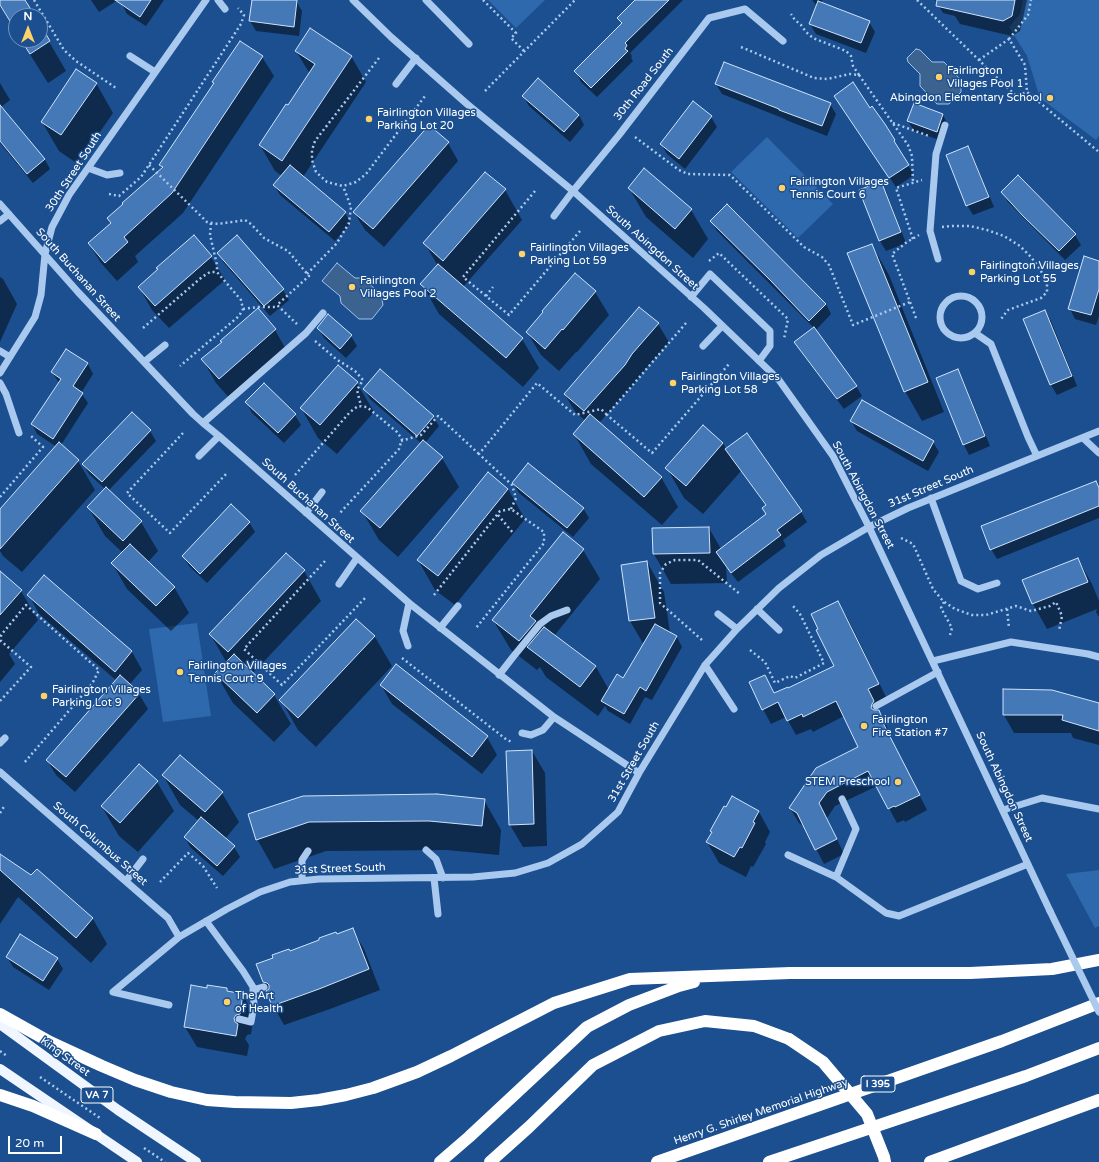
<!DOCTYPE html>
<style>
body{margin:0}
#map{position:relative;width:1099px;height:1162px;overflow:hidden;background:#1b4f8f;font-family:"Varela Round",sans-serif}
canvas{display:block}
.north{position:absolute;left:8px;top:8px;width:40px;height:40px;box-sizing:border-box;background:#1b4f8f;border:1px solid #7695bc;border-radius:50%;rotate:0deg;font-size:11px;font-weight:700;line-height:16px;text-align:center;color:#fff}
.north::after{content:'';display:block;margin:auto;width:14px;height:18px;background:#ffd166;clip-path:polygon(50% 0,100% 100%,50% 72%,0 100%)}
.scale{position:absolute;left:8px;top:1136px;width:54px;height:18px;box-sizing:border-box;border:2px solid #fff;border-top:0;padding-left:5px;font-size:12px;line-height:14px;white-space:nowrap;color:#fff;-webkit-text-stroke:3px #1b4f8f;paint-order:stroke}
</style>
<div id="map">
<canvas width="1099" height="1162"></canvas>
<div class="north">N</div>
<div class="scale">20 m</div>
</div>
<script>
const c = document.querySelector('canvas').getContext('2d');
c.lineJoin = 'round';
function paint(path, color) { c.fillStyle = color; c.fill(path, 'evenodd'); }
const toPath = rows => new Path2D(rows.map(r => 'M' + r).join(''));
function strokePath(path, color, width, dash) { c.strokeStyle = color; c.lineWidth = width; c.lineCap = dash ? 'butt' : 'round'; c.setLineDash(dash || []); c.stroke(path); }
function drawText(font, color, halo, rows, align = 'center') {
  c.font = font + ' "Varela Round",sans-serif'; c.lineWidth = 3; c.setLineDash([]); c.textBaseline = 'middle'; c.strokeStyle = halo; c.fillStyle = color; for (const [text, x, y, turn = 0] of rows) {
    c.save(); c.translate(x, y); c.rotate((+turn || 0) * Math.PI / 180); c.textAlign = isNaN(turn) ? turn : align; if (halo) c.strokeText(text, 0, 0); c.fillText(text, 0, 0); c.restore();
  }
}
const green = toPath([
 [488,0,545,0,516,28],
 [1023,0,1099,0,1099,136,1096,140,1040,98,1027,56,1009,27,1020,14],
 [767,137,833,204,798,238,731,172],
 [197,623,211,716,163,722,149,629],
 [1099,870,1099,926,1095,928,1066,874]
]);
const water = toPath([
 [916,49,920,50,932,62,944,62,961,80,961,92,949,104,937,104,920,86,920,74,908,62,907,58,916,49],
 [337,263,355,278,362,278,381,294,383,305,372,319,359,319,341,303,340,296,322,281,337,263]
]);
const shadow = toPath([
 [0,0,24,0,34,16,16,16,16,32,0,6],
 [91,0,118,0,99,12],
 [124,0,164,0,146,26,127,14,122,4],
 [253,0,286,0,296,1,302,11,299,36,256,31,250,21],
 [636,0,683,0,630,53,632,56,631,58,633,61,597,97,581,82,576,72,622,25,618,18],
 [812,0,823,0,820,3,869,22,875,32,866,53,816,34,810,24,817,6],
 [935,0,1027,0,1020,31,1012,36,960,24,955,16,943,13],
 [40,26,66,71,48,83,21,40,40,40],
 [296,51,351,56,366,82,303,177,345,213,351,223,335,241,280,195,274,185,282,176,275,171,260,145,310,74],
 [262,57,274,76,183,213,135,256,138,262,117,281,101,263,89,244,111,224,108,218,163,169,160,165],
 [0,83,10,100,1,107,45,160,50,169,33,183,0,143],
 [96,83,113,113,78,164,59,151,42,122],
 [716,84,830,104,836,114,827,136,786,120,785,119,722,94],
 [523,96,579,115,584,125,570,142,529,106],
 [693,103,711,117,717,127,685,169,667,154,661,144],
 [841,106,870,109,884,125,914,175,896,187],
 [943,115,948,125,942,141,914,131,908,121],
 [448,143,458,161,384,247,365,230,354,212],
 [968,147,973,157,994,207,973,215,967,205],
 [1018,177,1075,235,1081,245,1065,260,1008,202,1002,192],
 [880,183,886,192,906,243,886,251,880,241,860,191],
 [629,188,691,210,708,239,693,258,646,217],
 [505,190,522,220,463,287,522,339,539,368,523,387,439,314,422,284,438,266,425,244],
 [711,221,826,304,831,314,815,331,856,386,862,396,844,409,801,352,796,342,814,328,717,231],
 [194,237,211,257,225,280,169,328,152,310,139,287],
 [872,245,889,275,944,412,922,421,905,391],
 [218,253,283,290,289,300,270,316,224,263],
 [1099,262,1099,316,1096,325,1075,319,1070,309],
 [575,275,595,292,609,315,577,352,576,352,559,371,541,355,527,332],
 [0,277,3,279,17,304,0,342],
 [640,308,658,324,669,342,643,372,635,383,599,423,661,477,678,507,662,525,591,464,574,434,586,421,576,413,565,395],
 [1045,311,1051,321,1077,386,1057,395,1051,385,1024,319],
 [318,328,351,336,357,346,346,358,324,338],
 [275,330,288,353,232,401,216,383,203,360],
 [88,364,93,374,81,393,88,403,61,445,78,461,95,490,22,572,3,556,0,551,0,511,57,447,37,434,32,424,59,383,52,372],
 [958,370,963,380,990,446,969,455,964,445],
 [357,383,374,412,337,454,318,438,301,408],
 [264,385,295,415,301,425,284,443,252,413,247,403],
 [364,389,433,417,439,426,425,443,442,458,459,487,398,557,379,540,362,511,421,443,370,399],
 [851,421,933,442,939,452,928,471,857,431],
 [150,431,156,441,108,491,141,522,158,551,148,562,174,587,189,613,171,631,127,589,112,563,123,553,105,536,88,507,105,489,89,474,83,464],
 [747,435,801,512,807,522,783,540,786,546,738,582,726,567,727,583,671,584,654,554,653,528,709,528,721,549,767,515,766,506,741,471,703,514,684,498,667,468,723,443,726,449],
 [1096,482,1099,488,1099,518,997,559,991,549],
 [513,483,583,508,589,518,573,537,519,493],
 [508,489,525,519,455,605,435,590,418,560],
 [249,522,255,532,207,583,189,566,183,556],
 [583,550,600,579,554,636,596,667,609,690,623,679,644,645,630,621,622,566,647,562,664,592,670,633,677,637,682,647,652,700,645,697,630,724,608,711,605,706,598,716,546,677,540,667,537,670,511,650,493,620],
 [1078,559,1092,584,1099,601,1099,617,1096,612,1097,609,1047,629,1033,604,1023,581],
 [304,571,321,601,252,674,274,695,291,724,274,742,233,703,216,674,227,663,210,634],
 [0,577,21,591,38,620,9,654,15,664,0,682],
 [45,577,132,652,142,670,129,685,139,694,148,709,75,792,56,775,47,760,117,681,39,614,29,595],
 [838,603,847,617,887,699,876,705,890,733,888,734,927,810,905,822,904,820,897,823,877,786,835,806,827,818,844,854,824,864,805,827,799,823,790,808,859,748,844,716,813,732,811,729,796,735,786,717,771,724,763,709,774,694,788,689,835,666,819,629],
 [357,620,375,637,392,666,316,747,298,730,281,700],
 [381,685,487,737,497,755,482,774,392,704],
 [1099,704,1099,745,1073,738,1071,733,1014,733,1004,715],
 [532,751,545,773,547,846,523,847,510,825],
 [163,775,222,793,239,822,225,839,234,847,240,857,223,876,191,848,185,838,199,821,180,805],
 [157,782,174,811,138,852,119,836,102,807],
 [484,800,501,830,499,855,447,850,326,851,274,869,257,839,249,815],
 [759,812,770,832,765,842,766,844,753,867,751,866,746,877,719,863,707,842],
 [0,855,31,877,37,870,93,919,107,944,91,963,18,897,0,924],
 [352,929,364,949,380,990,330,1009,284,1025,273,1005,269,990,264,982,337,935],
 [7,957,57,959,63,969,49,990,13,967],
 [208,989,226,989,228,992,243,995,254,1015,251,1034,247,1035,245,1039,249,1045,247,1056,197,1047,185,1027]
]);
const building = toPath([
 [0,0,25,0,35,16,16,16,16,31,0,5,0,0],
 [115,0,151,0,140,17,115,0],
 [252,0,297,0,294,27,249,21,252,0],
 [635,0,669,0,625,43,627,45,625,49,628,51,591,88,574,71,622,23,617,18,635,0],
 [937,0,1015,0,1012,16,1003,21,936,6,937,0],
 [818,1,870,21,861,43,809,24,818,1],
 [40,24,50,41,30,54,21,40,40,40,40,24],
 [310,28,352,56,282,161,259,145,286,104,288,105,315,64,295,51,310,28],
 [240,41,263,56,172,193,124,237,128,242,105,263,88,243,111,223,107,218,123,204,122,203,163,167,159,165,214,83,212,82,240,41],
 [724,62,831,103,822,126,779,110,779,109,715,84,724,62],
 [76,69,97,83,61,135,41,122,76,69],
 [538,78,579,115,564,132,522,96,538,78],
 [853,82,870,108,872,106,885,124,895,140,894,141,909,165,889,178,834,96,853,82],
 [693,101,712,116,679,159,660,144,693,101],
 [914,103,943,114,937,132,907,121,914,103],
 [0,105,45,159,27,174,0,141,0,105],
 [429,125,449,142,373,229,353,212,429,125],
 [968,146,989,197,966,206,946,155,968,146],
 [290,165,346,212,329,232,273,185,290,165],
 [644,168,692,209,675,229,628,188,644,168],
 [485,172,506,189,443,261,423,243,485,172],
 [1018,175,1076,234,1059,251,1023,216,1001,192,1018,175],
 [881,181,901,232,879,241,859,190,881,181],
 [727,204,826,304,809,321,771,281,710,221,727,204],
 [194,235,212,256,155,306,138,287,158,269,156,268,194,235],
 [237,235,284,289,264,306,217,253,237,235],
 [872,244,928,382,904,392,847,253,872,244],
 [1084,256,1099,261,1099,289,1091,315,1068,309,1084,256],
 [438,264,523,338,506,358,420,284,438,264],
 [575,273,596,291,563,330,562,329,545,349,526,332,543,312,542,311,575,273],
 [639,307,659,323,632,354,625,365,584,411,564,394,639,307],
 [258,308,276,329,219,379,201,359,222,342,220,341,258,308],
 [1045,310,1072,376,1050,385,1023,319,1045,310],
 [328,314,352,335,340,349,317,328,328,314],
 [814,327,857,386,837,399,794,342,814,327],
 [66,349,88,363,73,386,83,393,53,439,31,424,61,379,51,372,66,349],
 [338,365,358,382,320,425,300,408,338,365],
 [380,369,434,416,417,436,363,389,380,369],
 [958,369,985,436,963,445,936,378,958,369],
 [264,383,296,414,278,433,245,402,264,383],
 [862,400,934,441,923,461,850,421,862,400],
 [132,412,151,430,102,482,82,464,132,412],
 [590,414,662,477,644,497,573,434,590,414],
 [703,425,723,443,686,486,665,468,703,425],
 [747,433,802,511,777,530,781,535,731,573,716,552,766,514,762,508,766,505,725,449,747,433],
 [423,440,443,457,380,528,360,511,423,440],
 [59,442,79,460,0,549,0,509,59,442],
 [528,463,584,508,567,528,512,483,528,463],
 [488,472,508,489,438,576,417,560,488,472],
 [1096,481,1099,488,1099,506,990,550,981,526,1096,481],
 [106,487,142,521,123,541,87,507,106,487],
 [231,504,250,522,200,574,182,556,231,504],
 [709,527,710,553,653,554,652,528,709,527],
 [563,532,584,549,530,616,536,621,519,641,492,620,563,532],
 [130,544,175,587,156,606,111,563,130,544],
 [286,553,305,570,228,652,209,634,286,553],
 [1078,558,1088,582,1032,604,1022,580,1078,558],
 [647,561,655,618,629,621,621,565,647,561],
 [0,571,22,590,0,615,0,571],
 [44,575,132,651,115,672,27,595,44,575],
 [838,601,879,684,868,689,874,701,872,704,871,708,874,710,879,710,882,718,881,719,920,795,895,807,894,806,888,809,868,771,827,792,819,803,837,839,815,850,797,813,789,808,816,768,858,747,836,701,803,717,802,714,787,721,778,702,762,710,749,682,765,675,774,693,788,687,788,688,834,666,816,630,818,629,811,614,838,601],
 [356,619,375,636,298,718,279,700,356,619],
 [655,624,677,636,646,691,640,687,624,714,601,701,617,674,623,678,655,624],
 [544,627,596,666,580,687,527,647,544,627],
 [234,654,275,694,257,713,215,673,234,654],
 [396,664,488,736,472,757,380,685,396,664],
 [120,675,140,693,66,777,46,760,120,675],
 [1003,689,1052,690,1099,703,1099,731,1062,720,1063,715,1003,715,1003,689],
 [532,750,534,824,509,825,506,751,532,750],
 [180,755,223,792,205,812,162,775,180,755],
 [139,764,158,781,120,823,101,806,139,764],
 [437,794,485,799,482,826,429,821,309,822,256,840,248,814,303,796,437,794],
 [732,796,759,811,753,822,755,823,742,848,740,847,734,857,706,842,712,832,710,831,724,806,726,807,732,796],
 [201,817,235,846,217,866,184,837,201,817],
 [0,854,31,875,37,869,93,918,76,938,0,870,0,854],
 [353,928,369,969,319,989,272,1006,266,991,269,989,269,985,267,983,263,982,256,964,273,958,272,955,289,949,290,951,319,940,319,938,336,932,337,934,353,928],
 [20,934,58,958,43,981,6,957,20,934],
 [191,985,207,988,207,985,227,988,227,991,243,994,240,1014,236,1015,234,1018,235,1022,238,1024,236,1036,184,1027,191,985]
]);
const path = toPath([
 [34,0,64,50,76,61,116,88],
 [483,0,516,33,511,38,524,51],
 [917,0,1016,96,1027,92,1099,152],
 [1009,39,1028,15,1031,0],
 [741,47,814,78,827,79,850,74,859,75,853,66,851,56,846,51,813,38,806,32,801,25,795,20,791,14],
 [379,58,315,141,312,150,312,160,316,172,327,182,343,186,356,182,366,174,425,96],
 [979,60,1009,39,1025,65,1027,92],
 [859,75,908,145,912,156,913,182],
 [485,91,575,0],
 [893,123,929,136],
 [635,137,679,170,688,174,730,175,804,247,822,257,829,265,853,325,910,302],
 [149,165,207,222,218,224,245,220,251,224,264,238,273,243,288,251,309,276,277,305,297,324],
 [535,191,463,277,509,315,580,231],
 [109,194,119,196,141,177,241,24,244,15,238,8],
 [211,223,210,235,217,265,217,272],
 [942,227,952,226,970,226,987,230,1004,236,1020,246,1031,257,1040,269,1047,283,1047,292,1041,298,1008,310,1001,319],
 [913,239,896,188,922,180],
 [709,261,719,253,788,319,784,339],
 [307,274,337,243,349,223,351,207,343,186],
 [486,296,493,287],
 [243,309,258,307,278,307],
 [916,318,892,254,907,242,919,235],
 [686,323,607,415,652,453,729,364],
 [143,328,202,277,210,272,217,272,241,300,243,309,239,316,180,366],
 [315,341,336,359,355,371,363,380,357,390,361,406],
 [183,433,127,493,170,533,227,473],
 [401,441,421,435,438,416,479,454],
 [295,475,350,412,358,406,367,407,397,432,402,439,399,449,339,514],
 [0,497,43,447,30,435],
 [511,509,516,498,512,485,479,454,537,383,575,415,601,409,607,415],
 [498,515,514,534],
 [901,538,913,544,933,589,943,601,955,609,972,615,986,615,1016,606,1031,611,1050,606,1056,602,1062,616,1059,631],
 [325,561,244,649,282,685,366,597],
 [434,595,500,511,511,509,544,532,544,543,476,628],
 [944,602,941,608,952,628,950,635],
 [1007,609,1009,628],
 [702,640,660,603,660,573,666,564,675,560,698,560,740,594],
 [750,650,765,662,775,683,790,676,795,678,824,663,800,614,793,606],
 [402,658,507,740,512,742],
 [0,701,31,667,1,641,1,635,26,605,99,670,92,684,24,763],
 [0,813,5,805],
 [160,882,188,853,203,866,217,888],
 [0,1051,7,1056],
 [40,1077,100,1118],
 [144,1148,165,1162]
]);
const minor = toPath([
 [218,0,225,9],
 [353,0,391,37,467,104,573,191,704,308,779,380,833,456,869,527,1050,911],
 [426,0,469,44],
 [130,56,155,72],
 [396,84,416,58],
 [88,168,107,175,120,173],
 [0,204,78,292,193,414,203,423,219,436,409,603,554,717,639,773],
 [554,216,573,191,619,135,709,18,745,9,783,41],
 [0,221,9,214],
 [938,259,930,231,936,154,945,125],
 '940 317a21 21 0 1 1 42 0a21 21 0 1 1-42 0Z',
 [691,297,710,274,770,331,770,346,759,361],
 [975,333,991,344,1028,437,1037,456],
 [703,346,722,326],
 [0,351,10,357],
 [144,362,165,345],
 [0,373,35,317,41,295,45,254,52,227,69,195,206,0],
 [0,383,6,394,19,433],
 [203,423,306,333,323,313],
 [1083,438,1099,453],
 [199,456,219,436],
 [931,498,961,581,978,589,997,583],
 [306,513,322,492],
 [339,584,357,558],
 [757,609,779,630],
 [718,614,737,629],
 [440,628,458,606],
 [408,646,403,631,409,603],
 [933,661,1011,642,1088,654,1099,657],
 [705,665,734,709],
 [499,675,513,657,540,624,551,616,567,610],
 [876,706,938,672],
 [522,733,531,735,543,730,554,717],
 [0,743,5,738],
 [0,772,168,918,179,937],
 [1003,810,1042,798,1099,809],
 [426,850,436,859,443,878],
 [788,855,836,877,886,913,899,916,1028,864],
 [836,877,856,829,842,799],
 [434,878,438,914],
 [302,880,302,860,308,851],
 [126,881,143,859],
 [206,921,243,971,253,987,254,1005,251,1022,239,1019],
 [253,990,264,987],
 [113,992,179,937,227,909,260,892,290,882,319,879,473,877,515,873,548,863,582,844,618,812,639,773,705,665,737,629,779,588,821,555,869,527,908,508,1099,431],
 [113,992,169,1005]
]);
const major = toPath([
 [0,1024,118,1110,196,1162],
 [0,1069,137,1162]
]);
const highway = toPath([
 [0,1014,50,1042,102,1066,135,1080,171,1092,207,1100,235,1102,291,1103,319,1100,346,1095,373,1088,417,1072,451,1056,554,1003,630,979,790,973,970,973,1052,969,1099,960],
 [0,1095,33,1106,96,1134],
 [440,1162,469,1137,587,1027,629,1005,679,986,694,982],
 [490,1162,529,1127,593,1065,659,1031,705,1021,754,1026,789,1039],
 [657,1162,1002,1041,1099,1003],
 [769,1162,1026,1076,1099,1048],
 [930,1162,1099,1100]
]);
const minorBridge = toPath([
 [1050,911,1099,1012]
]);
const highwayBridge = toPath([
 [789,1039,823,1062,867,1114,884,1157,885,1162]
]);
const markers = [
 [939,77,4,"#ffd166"],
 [1050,98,4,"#ffd166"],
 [369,119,4,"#ffd166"],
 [782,188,4,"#ffd166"],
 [522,254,4,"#ffd166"],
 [972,272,4,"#ffd166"],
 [352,287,4,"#ffd166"],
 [673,383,4,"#ffd166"],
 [180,672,4,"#ffd166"],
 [44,696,4,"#ffd166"],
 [864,726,4,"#ffd166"],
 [898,782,4,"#ffd166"],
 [227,1002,4,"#ffd166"]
];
const shields = [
 [878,1084,34],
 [97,1095,32]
];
const shieldNames = [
 ["I 395",878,1084],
 ["VA 7",97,1095]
];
const poiNames = [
 ["Fairlington",947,71],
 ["Villages Pool 1",947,84],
 ["Abingdon Elementary School",1042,98,"right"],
 ["Fairlington Villages",377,113],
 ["Parking Lot 20",377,126],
 ["Fairlington Villages",790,182],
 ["Tennis Court 6",790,195],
 ["Fairlington Villages",530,248],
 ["Parking Lot 59",530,261],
 ["Fairlington Villages",980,266],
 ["Parking Lot 55",980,279],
 ["Fairlington",360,281],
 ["Villages Pool 2",360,294],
 ["Fairlington Villages",681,377],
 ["Parking Lot 58",681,390],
 ["Fairlington Villages",188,666],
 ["Tennis Court 9",188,679],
 ["Fairlington Villages",52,690],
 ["Parking Lot 9",52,703],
 ["Fairlington",872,720],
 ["Fire Station #7",872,733],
 ["STEM Preschool",890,782,"right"],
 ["The Art",235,996],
 ["of Health",235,1009]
];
const streetNames = [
 ["30th Road South",644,84,-52],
 ["30th Street South",74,172,-57],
 ["South Abingdon Street",652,248,42],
 ["South Buchanan Street",78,275,48],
 ["31st Street South",931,487,-23],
 ["South Abingdon Street",863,495,62],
 ["South Buchanan Street",308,501,42],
 ["31st Street South",634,762,-60],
 ["South Abingdon Street",1004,787,65],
 ["South Columbus Street",100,844,41],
 ["31st Street South",340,869,-2],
 ["King Street",65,1057,36],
 ["Henry G. Shirley Memorial Highway",761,1112,-19]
];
paint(green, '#2e69ad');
paint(water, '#3c6290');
strokePath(water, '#9cc4f0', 1);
paint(shadow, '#0007');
paint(building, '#4478b7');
strokePath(building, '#cfe3fa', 1);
strokePath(path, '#a9c9ee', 2.5, [2, 3]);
strokePath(minor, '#a9c9ee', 7);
strokePath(major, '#f0f6ff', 10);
strokePath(highway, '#fff', 12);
strokePath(minorBridge, '#a9c9ee', 7);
strokePath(highwayBridge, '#fff', 12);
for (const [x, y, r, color] of markers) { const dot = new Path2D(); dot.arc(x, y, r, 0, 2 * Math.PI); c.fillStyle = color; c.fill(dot); strokePath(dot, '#1b4f8f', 1.5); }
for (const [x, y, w] of shields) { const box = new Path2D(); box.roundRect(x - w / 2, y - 8, w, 16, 3); c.fillStyle = '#1b4f8f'; c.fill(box); strokePath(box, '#fff', 1); }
drawText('bold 10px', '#fff', null, shieldNames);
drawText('11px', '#fff', '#1b4f8f', poiNames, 'left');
drawText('11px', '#fff', '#1b4f8f', streetNames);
</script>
